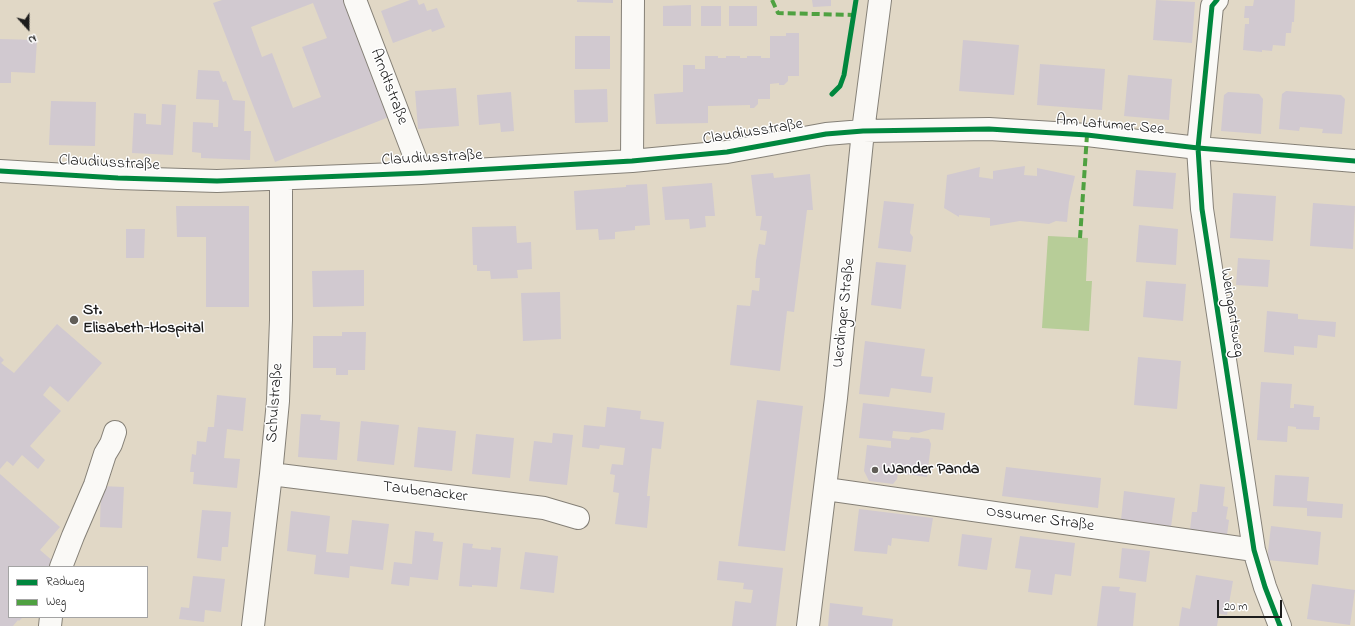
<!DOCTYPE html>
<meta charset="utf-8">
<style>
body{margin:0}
#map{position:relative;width:1355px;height:626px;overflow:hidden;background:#e1d8c6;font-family:"Indie Flower",sans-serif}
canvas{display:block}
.legend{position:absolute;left:8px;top:566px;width:140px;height:52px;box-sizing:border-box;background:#fff;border:1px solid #a4a4a4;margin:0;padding:5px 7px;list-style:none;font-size:12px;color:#1c1c1c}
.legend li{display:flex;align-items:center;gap:8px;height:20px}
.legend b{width:20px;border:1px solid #a4a4a4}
.north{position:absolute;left:8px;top:8px;width:40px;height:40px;-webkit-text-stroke:3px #fff;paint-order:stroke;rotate:159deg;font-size:11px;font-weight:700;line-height:16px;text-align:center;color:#1c1c1c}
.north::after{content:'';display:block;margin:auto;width:14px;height:18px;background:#1c1c1c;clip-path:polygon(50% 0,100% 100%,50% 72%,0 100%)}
.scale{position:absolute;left:1217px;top:600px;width:65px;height:18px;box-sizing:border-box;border:2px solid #1c1c1c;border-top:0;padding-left:5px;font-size:12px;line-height:14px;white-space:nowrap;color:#1c1c1c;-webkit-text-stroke:3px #fff;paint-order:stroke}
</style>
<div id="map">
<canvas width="1355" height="626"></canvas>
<ul class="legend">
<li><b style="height:5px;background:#00873e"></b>Radweg</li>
<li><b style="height:5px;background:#4fa141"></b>Weg</li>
</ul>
<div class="north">N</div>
<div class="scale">20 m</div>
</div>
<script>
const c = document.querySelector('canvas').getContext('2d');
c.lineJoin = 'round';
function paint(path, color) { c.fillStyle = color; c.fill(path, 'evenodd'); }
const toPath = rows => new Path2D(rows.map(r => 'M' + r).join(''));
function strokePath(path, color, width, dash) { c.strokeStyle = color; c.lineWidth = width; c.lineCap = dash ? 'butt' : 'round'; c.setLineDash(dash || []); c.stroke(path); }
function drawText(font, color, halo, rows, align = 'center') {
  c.font = font + ' "Indie Flower",sans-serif'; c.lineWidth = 3; c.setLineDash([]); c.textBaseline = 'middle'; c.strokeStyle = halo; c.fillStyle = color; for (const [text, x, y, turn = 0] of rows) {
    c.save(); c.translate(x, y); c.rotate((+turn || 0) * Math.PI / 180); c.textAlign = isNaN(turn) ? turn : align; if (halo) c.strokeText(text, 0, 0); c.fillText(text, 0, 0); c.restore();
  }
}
const green = toPath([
 [1048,236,1088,238,1086,281,1092,281,1089,331,1042,328]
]);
const building = toPath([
 [222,0,349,0,394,115,275,162,213,3],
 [313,3,327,38,302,47,321,97,293,108,272,53,262,57,251,27],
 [410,0,417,0,419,5,424,3,427,11,437,8,445,27,432,32,431,29,393,43,381,11],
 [577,0,613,0,613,3,577,2],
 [812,0,831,0,831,6,813,7],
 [1156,0,1195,2,1192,43,1153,40],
 [1254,0,1295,0,1294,22,1292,22,1291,33,1286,33,1285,46,1273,45,1272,51,1262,50,1262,52,1243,50,1245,24,1249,24,1249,18,1244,18,1245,6,1253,6],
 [691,5,691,26,663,26,663,6],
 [701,6,721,6,721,26,701,26],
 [729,6,757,6,757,26,729,26],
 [786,33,799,33,799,76,788,76,788,81,784,85,779,85,779,83,770,84,770,99,758,99,758,104,754,108,750,108,750,105,708,106,708,123,656,124,654,94,683,92,683,65,695,65,695,69,705,69,705,56,718,56,718,58,726,58,726,56,740,56,740,58,747,58,747,56,761,56,761,58,770,58,770,36,786,36],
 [575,36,610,36,610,69,575,69],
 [0,39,37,40,35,73,11,72,11,83,0,83],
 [963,40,1019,45,1014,95,959,91],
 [1040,64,1105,69,1102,110,1037,105],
 [198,70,219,71,223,82,226,81,233,100,245,101,244,131,251,131,250,160,201,158,201,153,192,152,193,122,213,123,213,127,218,127,219,100,196,99],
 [1128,75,1172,79,1169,120,1124,116],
 [456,88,459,126,418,129,415,91],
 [607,89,608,122,575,123,574,90],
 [1286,91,1341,95,1345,99,1342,134,1322,133,1323,129,1300,127,1299,131,1279,129,1282,94],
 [511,92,514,131,501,132,500,123,479,125,477,95],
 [1228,92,1259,94,1263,99,1261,134,1221,131,1224,95],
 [51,101,96,102,95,146,49,145],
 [162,104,176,105,173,155,132,153,134,113,146,114,146,124,161,125],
 [1025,166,1024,175,1037,176,1037,168,1075,176,1069,202,1067,222,1056,221,1049,224,1020,221,990,226,990,218,959,215,959,217,944,208,947,175,980,167,979,177,993,179,993,171],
 [1136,170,1176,173,1173,209,1133,206],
 [773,173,774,178,810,174,813,210,807,210,794,312,787,311,780,371,730,365,737,305,750,306,752,290,759,291,760,278,755,278,756,261,759,244,765,245,767,231,760,230,762,216,756,216,751,175],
 [712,183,715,216,705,216,706,227,690,229,689,219,665,220,662,187],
 [647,184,650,225,635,226,635,230,615,232,615,239,599,240,598,229,576,230,574,191,626,187,626,185],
 [1233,193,1276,196,1273,241,1230,238],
 [884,201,914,204,910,233,913,237,911,252,878,248],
 [1313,203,1355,206,1353,249,1310,246],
 [176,206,249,206,249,307,206,307,206,237,177,237],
 [1139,225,1178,229,1176,265,1136,262],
 [516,226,517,243,531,242,532,269,517,270,518,278,491,279,490,271,477,271,477,265,473,265,472,227],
 [126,229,145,229,144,258,126,258],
 [1238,258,1270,260,1268,287,1236,285],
 [876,262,906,265,901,309,871,305],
 [364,270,364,306,313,307,312,271],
 [1146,281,1186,284,1183,321,1143,317],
 [560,292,561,339,523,341,521,293],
 [1267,311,1298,314,1298,319,1336,322,1335,337,1318,335,1317,348,1294,346,1294,355,1264,352],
 [57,324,102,363,68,402,50,386,43,395,61,411,30,446,45,460,38,469,22,455,13,466,7,461,0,469,0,356,4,360,1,363,14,373],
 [342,332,366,332,365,370,348,370,348,375,336,375,336,368,313,368,313,336,342,336],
 [865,341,925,349,921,376,933,377,931,393,891,388,889,397,859,394],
 [1138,357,1181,361,1177,409,1134,405],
 [1261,382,1292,384,1290,408,1294,408,1294,404,1314,406,1313,417,1320,417,1319,430,1296,429,1296,427,1288,426,1287,442,1257,440],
 [217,395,246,398,243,431,227,429,224,458,240,459,237,488,193,484,194,472,190,472,192,454,196,455,197,441,206,442,208,427,214,427],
 [757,400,803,406,785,551,738,546],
 [863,403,945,413,943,430,932,429,918,433,893,431,892,438,909,440,911,437,929,439,931,444,927,477,898,473,897,479,893,484,869,481,864,471,867,445,891,448,891,441,859,438],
 [607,407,641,411,640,419,664,422,661,449,652,448,647,496,650,496,647,528,615,524,619,493,613,492,615,475,610,474,612,464,623,465,625,448,600,445,599,449,582,447,584,425,605,427],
 [301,414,321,415,320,420,340,422,337,460,298,457],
 [361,421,399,425,394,465,357,461],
 [418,427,456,431,452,471,414,467],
 [553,433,573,435,567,485,529,481,534,441,552,443],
 [476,434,514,438,510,478,472,474],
 [1006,467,1101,478,1098,508,1002,496],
 [0,474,60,527,40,550,54,562,54,567,9,567,9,617,23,617,19,621,18,620,13,626,0,626],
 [1275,475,1309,477,1307,501,1343,504,1342,518,1307,516,1307,508,1273,506],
 [1200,484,1225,487,1223,506,1228,507,1226,519,1229,520,1227,535,1190,530,1192,512,1197,512],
 [101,486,124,487,122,528,100,527],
 [1124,491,1175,498,1171,527,1121,520],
 [859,509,933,518,929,542,892,538,891,546,888,545,887,554,854,551],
 [202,510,231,512,228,547,222,547,221,561,197,558],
 [291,511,330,516,326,552,348,554,352,520,389,524,383,570,350,566,349,578,314,574,316,555,287,551],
 [1271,526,1321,532,1318,565,1267,560],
 [415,531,434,533,433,541,443,542,438,580,410,577,409,586,391,584,394,562,412,564],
 [962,534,992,538,987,570,958,566],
 [1020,536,1075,543,1071,576,1055,574,1052,595,1028,592,1031,570,1015,568],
 [463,543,473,544,472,548,491,550,491,547,501,548,497,587,472,585,472,587,459,586],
 [1122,548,1150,551,1146,582,1119,578],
 [525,552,558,556,554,593,520,589],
 [719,561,783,568,776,626,732,626,735,601,751,603,753,590,743,589,744,583,717,580],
 [1196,575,1233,581,1227,615,1219,614,1217,626,1179,626,1182,607,1190,609],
 [193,576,225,579,221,612,205,610,204,622,179,619,181,607,189,608],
 [1312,584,1355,590,1350,625,1307,619],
 [1102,586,1120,587,1119,591,1136,593,1133,626,1097,626],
 [830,603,863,607,862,615,893,619,892,626,828,626]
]);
const minor = toPath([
 [355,0,421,173],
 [1217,0,1212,6,1198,148,1202,209,1254,550,1265,587,1280,626],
 [632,161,633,0],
 [0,171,118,178,217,181,421,173,632,161,727,152,826,134,863,131,989,129,1087,135,1198,148,1355,161],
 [271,474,544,508,578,518],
 [826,489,1254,550],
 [61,567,73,536,95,485,105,454,111,444,115,432],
 [50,626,51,617],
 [253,626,271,474,278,401,281,320,281,179],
 [808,626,836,398,863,131,880,0]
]);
const quiet = toPath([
 [772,0,778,13,854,15],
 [1080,238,1087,135]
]);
const cycleway = toPath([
 [1217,0,1212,6,1198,148,1202,209,1254,550,1265,587,1280,626],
 [832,94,840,86,844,75,856,0],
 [0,171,118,178,217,181,421,173,632,161,727,152,826,134,863,131,989,129,1087,135,1198,148,1355,161]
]);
const markers = [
 [74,320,5,"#615e58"],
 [875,470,4,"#615e58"]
];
const streetNames = [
 ["Arndtstraße",388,87,69],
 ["Am Latumer See",1110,126,5],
 ["Claudiusstraße",753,133,-9],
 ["Claudiusstraße",432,159,-3],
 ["Claudiusstraße",109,164,3],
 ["Uerdinger Straße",845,313,-84],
 ["Weingartsweg",1231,313,81],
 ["Schulstraße",276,403,-86],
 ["Taubenacker",425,493,7],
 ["Ossumer Straße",1040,520,8]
];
const poiNames = [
 ["St.",83,311],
 ["Elisabeth-Hospital",83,329],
 ["Wander Panda",883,470]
];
paint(green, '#b7cd98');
paint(building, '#d1c9d0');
strokePath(minor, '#858077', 24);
strokePath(minor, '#faf9f6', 22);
strokePath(quiet, '#4fa141', 4, [8, 4]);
strokePath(cycleway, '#00873e', 5);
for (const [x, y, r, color] of markers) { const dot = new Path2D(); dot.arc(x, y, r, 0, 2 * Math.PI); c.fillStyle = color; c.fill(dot); strokePath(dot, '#fff', 1.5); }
drawText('16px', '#1c1c1c', '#fff', streetNames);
drawText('bold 16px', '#1c1c1c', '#fff', poiNames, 'left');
</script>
